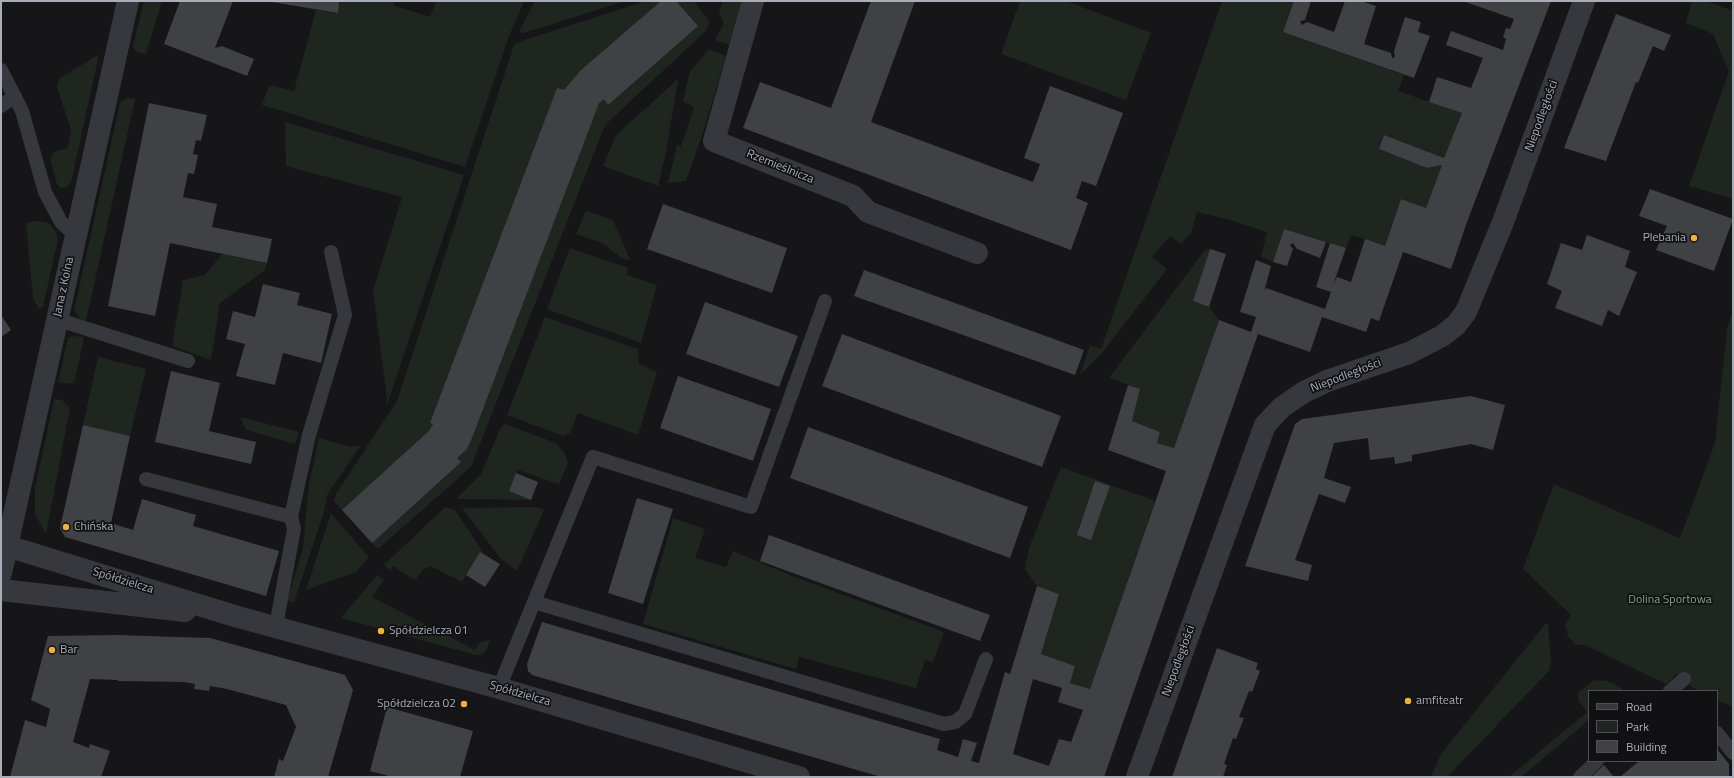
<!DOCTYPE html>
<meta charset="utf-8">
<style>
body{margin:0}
#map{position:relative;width:1734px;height:778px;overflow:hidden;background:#161618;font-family:"Titillium Web",sans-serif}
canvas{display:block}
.frame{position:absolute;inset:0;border:2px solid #a8adb8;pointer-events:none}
.legend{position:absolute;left:1588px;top:690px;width:130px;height:72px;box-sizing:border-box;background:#111113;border:1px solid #4d4f55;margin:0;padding:5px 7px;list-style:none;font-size:12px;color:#a8adb8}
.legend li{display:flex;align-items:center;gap:8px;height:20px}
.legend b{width:20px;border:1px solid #4d4f55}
</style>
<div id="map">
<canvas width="1734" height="778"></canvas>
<div class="frame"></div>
<ul class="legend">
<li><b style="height:5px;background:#37383d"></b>Road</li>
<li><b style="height:11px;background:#1e261f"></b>Park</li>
<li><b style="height:11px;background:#404145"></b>Building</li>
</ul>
</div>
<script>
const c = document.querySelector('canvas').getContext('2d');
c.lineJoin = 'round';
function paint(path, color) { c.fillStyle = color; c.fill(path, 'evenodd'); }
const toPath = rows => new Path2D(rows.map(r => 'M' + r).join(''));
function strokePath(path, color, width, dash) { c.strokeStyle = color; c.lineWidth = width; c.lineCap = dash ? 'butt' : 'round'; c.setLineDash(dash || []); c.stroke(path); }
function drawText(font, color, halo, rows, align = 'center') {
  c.font = font + ' "Titillium Web",sans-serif'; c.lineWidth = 3.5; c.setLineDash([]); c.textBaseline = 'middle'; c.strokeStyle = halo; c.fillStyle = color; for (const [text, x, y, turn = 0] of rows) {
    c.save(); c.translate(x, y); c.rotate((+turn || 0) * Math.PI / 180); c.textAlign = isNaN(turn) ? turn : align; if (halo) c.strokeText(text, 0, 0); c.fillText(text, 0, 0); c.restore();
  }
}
const green = toPath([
 [144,1,162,1,146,54,136,52,133,45],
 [339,1,394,1,393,5,430,17,436,1,524,1,509,36,465,167,262,105,269,85,294,91,316,10,338,13],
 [535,1,625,1,524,33,519,32],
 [646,1,694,1,709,21,707,30,607,123,603,130,471,467,378,549,334,501,337,492,397,401,514,45,521,41],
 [723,1,745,1,731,45,715,40,724,23,719,13],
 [1020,1,1066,1,1151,33,1126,100,1001,54],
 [1222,1,1294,1,1283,32,1404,75,1398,91,1462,113,1444,158,1384,135,1379,149,1427,168,1442,165,1426,208,1401,199,1385,246,1351,235,1346,248,1284,229,1273,262,1261,257,1267,232,1234,221,1197,212,1191,233,1181,244,1170,236,1152,257,1167,269,1102,353,1080,375,1090,345,1101,349],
 [1692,1,1706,1,1733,11,1733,199,1689,186,1729,71,1713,34,1686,23],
 [709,49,726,56,702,136,686,181,668,183,677,145,681,146,694,108,683,101,690,71],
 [99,54,71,183,67,187,61,188,57,184,50,159,54,152,68,148,71,130,57,87,59,79],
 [677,80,678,80,665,157,658,186,603,166,616,135],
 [127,98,135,99,86,321,79,318,74,311,120,103],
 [285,122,464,175,386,408,387,399,373,291,402,197,286,166],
 [586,211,613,220,630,260,621,258,604,244,576,234],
 [36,221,49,223,56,232,58,240,43,306,39,309,33,298,26,223],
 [570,248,628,268,627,275,657,285,641,343,547,309],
 [1210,249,1193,301,1209,307,1219,320,1174,448,1157,443,1160,432,1132,421,1140,389,1109,378,1205,250],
 [222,254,267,263,265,270,220,303,211,360,172,346,183,280,205,275],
 [1733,308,1733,707,1717,700,1717,691,1699,691,1693,688,1684,679,1677,674,1666,684,1585,645,1576,645,1568,636,1565,625,1571,615,1523,569,1554,484,1680,538,1715,443,1727,329],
 [545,317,638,349,639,364,657,372,638,435,578,413,570,433,563,436,507,415],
 [74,336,84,337,75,380,72,384,58,382,68,338],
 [98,357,146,369,130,436,83,425],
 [54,399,62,400,70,408,46,534,35,514,35,488],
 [240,417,299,432,295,444,246,430],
 [505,424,556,443,564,452,568,463,559,484,518,470,509,491,531,500,459,499,458,497,481,474,501,427],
 [319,438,352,447,361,445,327,495,323,515,294,602,287,601,303,548,309,484],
 [1061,467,1155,501,1090,689,1070,683,1075,666,1041,654,1059,594,1037,586,1025,569,1029,548],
 [445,507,455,510,485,555,480,552,462,582,430,566,424,569,415,580,393,566,390,570,384,565],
 [537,507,544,510,517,571,501,559,462,508],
 [331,513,369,557,356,572,306,590],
 [673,518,705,529,695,558,726,567,733,551,792,576,944,632,933,662,925,660,916,688,799,657,796,669,643,624],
 [377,575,384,580,372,597,475,650,479,643,484,641,490,640,487,649,483,654,476,655,341,618],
 [1546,623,1548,625,1551,661,1549,671,1447,777,1431,777,1441,754],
 [1594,680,1607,681,1620,687,1623,691,1589,691,1589,720,1521,777,1509,777,1587,712,1579,702,1578,693]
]);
const building = toPath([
 [180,1,233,1,215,48,222,46,254,59,247,76,164,44],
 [266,1,339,1,338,13],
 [661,1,676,1,698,26,608,105,604,99,599,103,472,438,467,449,457,458,461,462,372,543,342,510,430,430,433,424,430,423,557,88,564,90,580,71],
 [871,1,915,1,871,122,1033,182,1040,164,1024,158,1050,86,1123,113,1096,186,1082,181,1076,198,1088,203,1071,250,743,128,760,82,831,108],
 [1294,1,1311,1,1305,20,1300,21,1302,25,1307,22,1334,32,1345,1,1361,1,1376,6,1364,44,1391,53,1392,58,1395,57,1394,51,1405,17,1421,22,1418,32,1430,36,1414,78,1283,32],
 [1463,1,1551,1,1467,222,1451,269,1403,252,1379,321,1371,318,1366,332,1322,317,1310,352,1258,334,1104,777,881,777,532,675,528,671,527,664,542,622,940,739,937,750,958,757,963,739,977,743,971,761,979,763,1005,672,1010,674,1037,586,1059,594,1041,654,1075,666,1070,683,1090,689,1166,471,1108,450,1128,385,1140,389,1132,421,1160,432,1157,443,1174,448,1219,320,1251,332,1256,317,1240,312,1256,260,1271,266,1264,292,1266,288,1325,309,1331,292,1316,287,1330,243,1346,248,1333,285,1337,277,1351,282,1365,239,1385,246,1401,199,1426,208,1442,165,1427,168,1379,149,1384,135,1444,158,1462,113,1429,102,1437,77,1471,88,1483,58,1446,45,1451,31,1503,50,1506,39,1503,37,1506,28,1510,29,1514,19],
 [1033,679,1062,688,1058,702,1083,710,1071,742,1059,739,1049,766,1013,754],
 [1616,14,1671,35,1664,51,1653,46,1638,83,1636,82,1606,161,1564,148],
 [149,103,207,115,201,141,196,140,193,154,198,155,194,174,188,173,183,197,217,204,212,227,272,239,267,263,170,243,155,316,108,306],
 [1650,189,1733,219,1714,271,1656,250,1667,226,1639,216],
 [663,204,787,248,772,293,647,249],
 [1284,229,1326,242,1320,258,1297,249,1293,243,1290,245,1293,249,1287,266,1273,262],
 [1587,235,1630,251,1625,267,1637,272,1619,316,1608,310,1602,326,1555,308,1562,291,1547,284,1561,243,1582,250],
 [1210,249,1226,254,1209,307,1193,301],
 [864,270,1084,350,1075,375,854,296],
 [263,284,300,293,297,305,332,314,321,363,283,353,275,385,236,376,245,344,226,339,233,311,255,317],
 [705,302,798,336,779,387,686,354],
 [1,315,11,330,1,337],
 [842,334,1061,416,1042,467,822,386],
 [171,371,220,383,209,431,256,442,251,464,155,442],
 [678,376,771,409,753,461,660,428],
 [1471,396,1505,405,1493,450,1471,444,1412,455,1412,461,1395,464,1394,457,1370,460,1368,438,1334,443,1324,478,1351,487,1345,503,1319,494,1295,560,1312,565,1308,581,1245,566,1295,424,1302,419],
 [83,425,130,436,111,523,133,530,142,499,196,515,193,526,279,551,266,596,65,537,60,528],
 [808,427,1028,507,1010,558,790,478],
 [516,473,538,482,531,500,509,491],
 [1095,481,1110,486,1091,540,1077,535],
 [637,498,673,509,643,604,608,593],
 [769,535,990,615,980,641,760,561],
 [480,552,500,564,485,587,466,575],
 [117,635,210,638,345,675,353,690,328,777,274,777,279,759,283,761,296,727,286,705,227,689,210,686,209,691,194,689,195,684,184,682,118,681,118,680,90,679,73,742,89,748,90,744,110,751,101,777,10,777,25,720,46,727,50,709,31,700,48,636],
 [1217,648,1258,663,1256,669,1260,671,1252,692,1249,691,1239,717,1244,718,1236,739,1233,738,1224,764,1227,765,1223,777,1172,777],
 [387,707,473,731,460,777,392,777,370,771],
 [1717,749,1729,764,1729,777,1620,777,1639,761,1717,761],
 [1604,765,1614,777,1591,777]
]);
const lane = toPath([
 [1,70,22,111,45,192,61,222,75,235],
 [1,106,15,96],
 [56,319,188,361],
 [146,479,291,517,294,529,276,626],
 [291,517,309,435,345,315,331,252],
 [534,602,944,724,955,722,965,714,986,659],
 [499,688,593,457,751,507,825,301],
 [1670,691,1684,679],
 [1717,733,1733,753],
 [1580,777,1597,761]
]);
const street = toPath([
 [753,1,714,141,853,196,868,212,977,253],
 [7,546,238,617,499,688,799,777],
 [1,573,128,1],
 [1,590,185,611],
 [1137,777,1265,425,1282,407,1304,392,1327,381,1409,353,1442,336,1456,325,1466,312,1503,222,1584,1]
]);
const markers = [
 [1694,238,4,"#f2b134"],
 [66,527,4,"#f2b134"],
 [381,631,4,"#f2b134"],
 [52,650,4,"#f2b134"],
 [1408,701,4,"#f2b134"],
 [464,704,4,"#f2b134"]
];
const streetNames = [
 ["Niepodległości",1542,116,-70],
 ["Rzemieślnicza",780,167,22],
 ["Jana z Kolna",64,287,-78],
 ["Niepodległości",1346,376,-21],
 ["Spółdzielcza",123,581,17],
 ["Niepodległości",1179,661,-70],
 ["Spółdzielcza",520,694,16]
];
const poiNames = [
 ["Plebania",1686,238,"right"],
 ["Chińska",74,527],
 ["Spółdzielcza 01",389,631],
 ["Bar",60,650],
 ["amfiteatr",1416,701],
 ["Spółdzielcza 02",456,704,"right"]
];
const parkNames = [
 ["Dolina Sportowa",1670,600]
];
paint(green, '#1e261f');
paint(building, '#404145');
strokePath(lane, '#37383d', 14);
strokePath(street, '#37383d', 22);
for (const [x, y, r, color] of markers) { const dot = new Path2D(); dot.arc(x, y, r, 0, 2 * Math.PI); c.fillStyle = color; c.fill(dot); strokePath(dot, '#111113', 1.5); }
drawText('12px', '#a8adb8', '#111113', streetNames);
drawText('12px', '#a8adb8', '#111113', poiNames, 'left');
drawText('12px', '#7fa381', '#111113', parkNames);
</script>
